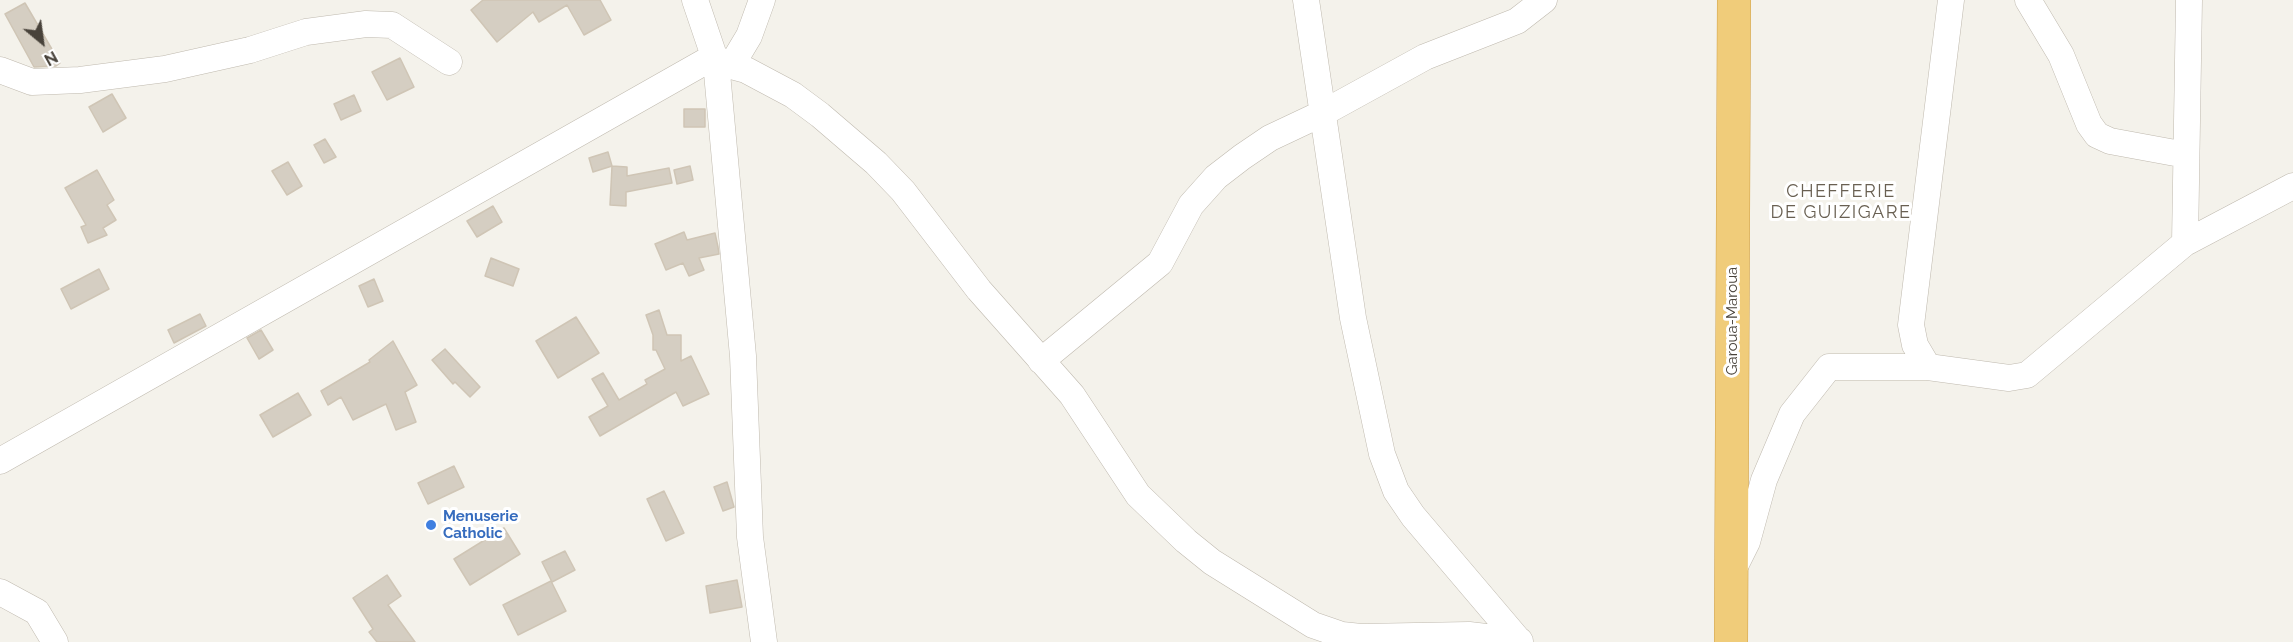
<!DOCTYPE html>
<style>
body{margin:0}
#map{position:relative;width:2293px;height:642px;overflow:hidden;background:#f4f2eb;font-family:Raleway,sans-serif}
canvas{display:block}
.north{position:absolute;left:12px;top:12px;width:60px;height:60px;-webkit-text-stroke:4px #fff;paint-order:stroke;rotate:151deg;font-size:16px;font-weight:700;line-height:24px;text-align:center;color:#48423a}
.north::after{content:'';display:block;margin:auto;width:21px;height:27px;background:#48423a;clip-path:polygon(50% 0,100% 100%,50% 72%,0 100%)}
</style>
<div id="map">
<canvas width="2293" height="642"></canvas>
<div class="north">N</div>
</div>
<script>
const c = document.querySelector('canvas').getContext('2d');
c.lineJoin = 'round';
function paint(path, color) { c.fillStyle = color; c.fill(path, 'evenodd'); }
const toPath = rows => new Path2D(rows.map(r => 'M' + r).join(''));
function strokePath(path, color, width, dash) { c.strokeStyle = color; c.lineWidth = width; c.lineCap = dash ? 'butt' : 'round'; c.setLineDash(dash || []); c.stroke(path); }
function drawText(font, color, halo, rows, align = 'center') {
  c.font = font + ' Raleway,sans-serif'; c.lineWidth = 6; c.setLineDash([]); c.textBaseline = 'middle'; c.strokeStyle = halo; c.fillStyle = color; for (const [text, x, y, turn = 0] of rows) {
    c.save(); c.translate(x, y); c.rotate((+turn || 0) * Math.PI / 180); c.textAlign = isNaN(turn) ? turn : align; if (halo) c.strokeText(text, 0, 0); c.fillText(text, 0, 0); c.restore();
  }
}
const building = toPath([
 [483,0,600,0,611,20,584,35,567,5,539,22,533,12,497,42,471,10,483,0],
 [25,3,60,63,56,66,34,67,5,14,25,3],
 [400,58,414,87,387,100,372,72,400,58],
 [112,94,126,118,103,132,89,107,112,94],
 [354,95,361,111,341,120,334,104,354,95],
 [684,109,705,109,705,127,684,127,684,109],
 [325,139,336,157,324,163,314,145,325,139],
 [608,152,612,166,593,172,589,158,608,152],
 [288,162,302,186,287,195,272,171,288,162],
 [612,166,627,167,627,176,669,168,672,183,626,192,626,206,610,205,612,166],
 [690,166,693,180,677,184,674,170,690,166],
 [97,170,114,200,107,205,116,220,103,228,107,235,88,243,81,227,86,225,65,188,97,170],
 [493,206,502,222,477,237,467,221,493,206],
 [684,232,687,240,715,233,718,247,719,254,699,258,704,270,689,276,683,263,666,270,655,244,684,232],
 [491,258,519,269,513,286,485,276,491,258],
 [99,269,109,289,71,309,61,289,99,269],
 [374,279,383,301,368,307,359,286,374,279],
 [659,310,667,335,681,335,681,361,691,356,709,394,683,406,676,392,600,436,589,417,608,406,592,379,603,373,619,400,647,384,645,380,665,369,656,350,653,350,653,335,646,315,659,310],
 [200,314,206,326,174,343,168,330,200,314],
 [576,317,599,353,558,378,536,341,576,317],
 [261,330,273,350,259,359,247,338,261,330],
 [393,341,417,385,405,392,416,422,396,430,386,404,353,420,341,397,328,405,321,391,370,362,369,360,393,341],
 [445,349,480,387,470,397,455,382,453,384,432,360,445,349],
 [298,393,311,415,273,437,260,415,298,393],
 [454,466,464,487,428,504,418,483,454,466],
 [727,482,734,507,723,511,714,487,727,482],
 [664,491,684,533,666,541,647,499,664,491],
 [504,528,520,554,470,585,454,559,504,528],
 [565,551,575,570,552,582,542,562,565,551],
 [387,575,401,596,388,605,415,642,377,642,369,632,373,629,353,598,387,575],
 [737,580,742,607,710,613,706,586,737,580],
 [551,581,566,611,518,635,503,605,551,581]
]);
const minor = toPath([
 [695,0,716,62,743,356,750,537,764,642],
 [1306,0,1353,318,1382,454,1396,491,1413,516,1520,642],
 [2028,0,2061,55,2089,124,2097,135,2110,141,2186,155],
 [716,62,746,70,793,95,820,115,876,163,903,191,979,290,1072,395,1138,495,1186,541,1212,562,1313,625,1342,635,1361,637,1371,642],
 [731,66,749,36,762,0],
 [0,70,32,82,80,80,165,69,250,50,306,32,366,24,392,25,449,62],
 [2185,243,2189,0],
 [1041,361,1160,263,1191,205,1216,177,1242,157,1270,138,1323,113,1425,57,1517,21,1544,0],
 [1928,367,1915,345,1911,325,1951,0],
 [0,461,715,56],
 [1734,568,1747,542,1764,480,1792,414,1829,367,1928,367,2009,378,2027,375,2185,243,2293,186],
 [0,592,37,612,55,642],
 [1361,637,1469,635,1520,641]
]);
const highway = toPath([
 [1731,642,1734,0]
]);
const markers = [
 [431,525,6,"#3f7fe0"]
];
const streetNames = [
 ["Garoua-Maroua",1732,321,-90]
];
const shopNames = [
 ["Menuserie",443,516],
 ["Catholic",443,533]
];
const quarterNames = [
 ["CHEFFERIE",1841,192],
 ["DE GUIZIGARE",1841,213]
];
paint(building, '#d5cec2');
strokePath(building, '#cfc5b5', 1.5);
strokePath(minor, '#bfb9ae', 27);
strokePath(highway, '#cfa14a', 34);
strokePath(minor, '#fff', 26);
strokePath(highway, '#f0cc7a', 33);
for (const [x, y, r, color] of markers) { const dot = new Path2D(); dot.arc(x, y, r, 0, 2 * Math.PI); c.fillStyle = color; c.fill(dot); strokePath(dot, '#fff', 2); }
drawText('15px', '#48423a', '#fff', streetNames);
drawText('bold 15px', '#366cbe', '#fff', shopNames, 'left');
c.letterSpacing = '1.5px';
drawText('18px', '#696052', '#fff', quarterNames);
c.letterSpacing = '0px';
</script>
